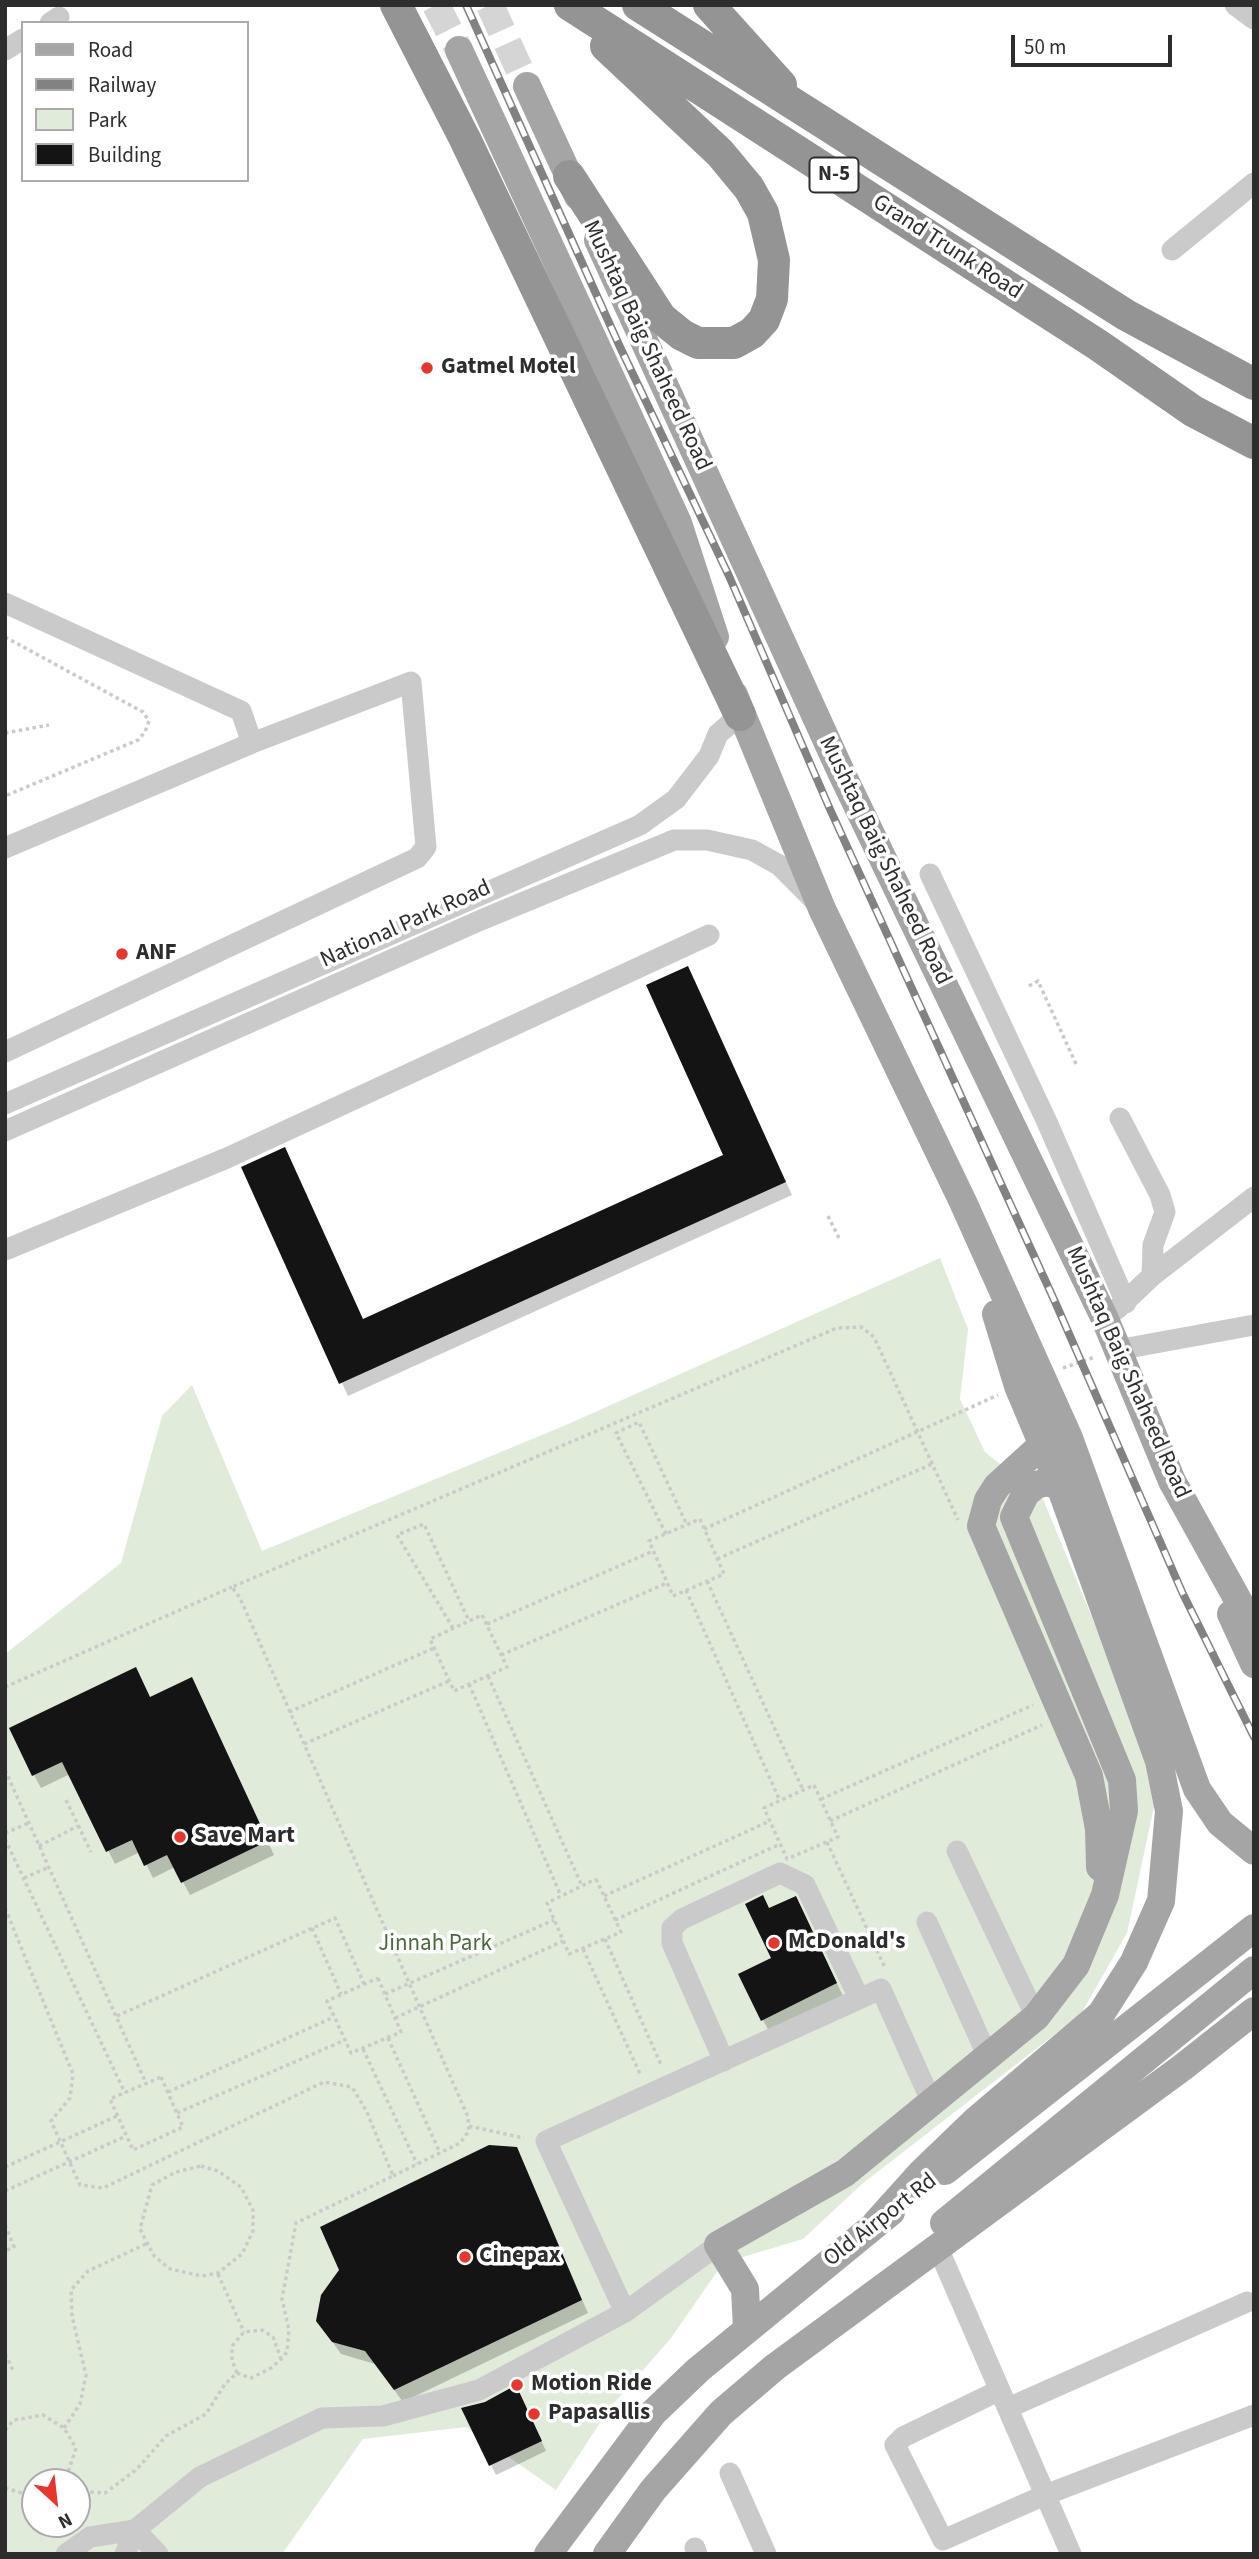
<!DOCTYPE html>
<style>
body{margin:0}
#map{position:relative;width:1259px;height:2559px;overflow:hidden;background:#fff;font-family:"Source Sans 3",sans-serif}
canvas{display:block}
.frame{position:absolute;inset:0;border:7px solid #2d2d2d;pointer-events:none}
.legend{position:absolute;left:21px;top:21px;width:228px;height:161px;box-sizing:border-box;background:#fff;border:2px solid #ababab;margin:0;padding:9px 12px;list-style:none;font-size:21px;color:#2d2d2d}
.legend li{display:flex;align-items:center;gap:14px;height:35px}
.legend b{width:35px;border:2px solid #ababab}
.north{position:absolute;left:21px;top:2468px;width:70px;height:70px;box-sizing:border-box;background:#fff;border:2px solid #ababab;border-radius:50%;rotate:153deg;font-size:19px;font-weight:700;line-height:28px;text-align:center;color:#2d2d2d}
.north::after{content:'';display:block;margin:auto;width:24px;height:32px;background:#e8362c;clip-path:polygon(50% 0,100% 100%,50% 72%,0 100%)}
.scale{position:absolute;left:1011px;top:35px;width:161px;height:32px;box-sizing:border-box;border:4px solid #2d2d2d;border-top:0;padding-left:9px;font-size:21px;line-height:24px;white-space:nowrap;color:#2d2d2d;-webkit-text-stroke:5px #fff;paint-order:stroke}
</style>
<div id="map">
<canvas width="1259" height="2559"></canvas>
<div class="frame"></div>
<ul class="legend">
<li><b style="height:9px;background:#a5a5a5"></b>Road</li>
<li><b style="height:9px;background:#828282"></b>Railway</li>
<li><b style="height:19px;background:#e1ebda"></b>Park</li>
<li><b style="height:19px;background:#141414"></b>Building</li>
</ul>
<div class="north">N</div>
<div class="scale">50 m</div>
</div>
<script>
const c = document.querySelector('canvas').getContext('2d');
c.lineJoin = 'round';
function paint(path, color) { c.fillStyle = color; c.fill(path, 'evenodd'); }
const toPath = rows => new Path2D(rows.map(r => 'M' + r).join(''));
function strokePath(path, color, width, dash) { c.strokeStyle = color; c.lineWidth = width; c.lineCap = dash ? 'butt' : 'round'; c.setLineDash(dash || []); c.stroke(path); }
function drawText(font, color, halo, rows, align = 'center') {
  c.font = font + ' "Source Sans 3",sans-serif'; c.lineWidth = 7; c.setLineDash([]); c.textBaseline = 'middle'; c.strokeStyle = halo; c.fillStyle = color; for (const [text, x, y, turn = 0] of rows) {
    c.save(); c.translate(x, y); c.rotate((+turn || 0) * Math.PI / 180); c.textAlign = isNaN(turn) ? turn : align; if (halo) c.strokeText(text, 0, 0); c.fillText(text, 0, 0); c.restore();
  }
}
const green = toPath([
 [940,1258,968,1329,960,1399,985,1452,1043,1499,1144,1743,1155,1802,1127,1933,1081,2014,862,2184,803,2239,723,2263,671,2338,609,2409,556,2490,466,2427,363,2439,282,2554,5,2554,5,1654,121,1563,162,1416,192,1385,262,1551,566,1425],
 [35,2482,77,2482,77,2524,35,2524]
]);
const shadow = toPath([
 [695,981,792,1195,348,1396,243,1168,363,1320,725,1156],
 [198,1692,274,1855,190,1895,175,1867,153,1878,140,1852,115,1864,70,1774,41,1788,34,1775,150,1699],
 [802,1911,843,1996,770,2033,763,2020,774,1959],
 [516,2149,588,2313,403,2402,375,2364,341,2354,318,2321],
 [521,2397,546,2451,496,2475,464,2410]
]);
const building = toPath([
 [688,966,786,1182,339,1384,241,1167,285,1147,363,1319,723,1155,646,985],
 [136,1667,150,1697,192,1677,268,1841,181,1883,167,1855,144,1866,132,1840,106,1852,62,1762,32,1776,9,1728],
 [763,1895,769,1908,796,1896,837,1983,761,2021,738,1974,771,1958,745,1904],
 [489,2145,517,2147,582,2300,394,2390,365,2351,332,2342,316,2321,321,2295,339,2270,320,2227],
 [516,2385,542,2441,489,2466,461,2408,485,2402]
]);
const majorTunnel = toPath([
 [436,5,459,50],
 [490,5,527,86]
]);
const path = toPath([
 [5,637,143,712,149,721,145,732,138,740,5,796],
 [5,733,49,725],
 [1029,986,1038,981,1076,1064],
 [828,1216,839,1238],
 [1063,1368,1095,1357],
 [700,1519,724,1574,673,1596,649,1541,700,1519],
 [704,1529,998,1395],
 [666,1534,616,1433,639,1422,687,1525],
 [717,1559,932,1464],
 [707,1581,803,1790],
 [686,1590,780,1801],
 [482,1615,507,1667,454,1691,430,1639,482,1615],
 [487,1624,653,1551],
 [453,1628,397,1535,424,1524,469,1621],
 [501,1655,667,1583],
 [488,1676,582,1886],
 [469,1684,561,1896],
 [5,1687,232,1587],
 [289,1712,434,1648],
 [304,1744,449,1681],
 [5,1770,146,2083],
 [814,1785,838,1837,787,1859,764,1808,814,1785],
 [821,1799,1033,1705],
 [66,1800,91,1852],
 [830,1821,1042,1725],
 [5,1833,29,1823],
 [5,1839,125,2093],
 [827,1842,885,1968],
 [39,1846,78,1826],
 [24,1878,49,1867],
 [596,1879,621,1932,569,1954,547,1903,596,1879],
 [604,1896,770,1821],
 [5,1908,73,2074,70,2098,51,2121,80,2185,103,2188,324,2082,352,2087,366,2110,393,2176,296,2223,282,2299,289,2330,287,2352,281,2359,271,2368,251,2378,237,2373,225,2384,206,2414,166,2436,137,2469,105,2493,77,2491],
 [615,1920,780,1844],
 [312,1928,341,1994],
 [605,1939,662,2067],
 [583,1949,641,2076],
 [378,1978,401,2032,351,2053,327,2001,378,1978],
 [385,1994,554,1920],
 [117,2016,335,1918,364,1984],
 [395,2018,563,1941],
 [388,2038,440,2153],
 [363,2049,417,2164],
 [161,2077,183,2127,133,2150,110,2099,161,2077],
 [168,2092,334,2017],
 [177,2113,345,2040],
 [469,2126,524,2138],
 [201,2166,218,2171,241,2187,253,2210,253,2231,242,2254,218,2273,202,2276,170,2269,154,2256,140,2229,152,2185,176,2172,201,2166],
 [5,2167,117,2116],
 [393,2176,460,2143,469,2131,468,2117,240,1598,232,1587,837,1328,861,1327,874,1337,958,1520],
 [5,2191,126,2136],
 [5,2225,14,2247,5,2251],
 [218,2274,244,2332],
 [5,2354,13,2370],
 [237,2373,232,2360,232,2346,244,2332,262,2330,273,2337,281,2359],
 [64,2428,80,2404,86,2375,72,2316,71,2290,88,2271,146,2244],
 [5,2430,14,2420,43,2415,64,2428,76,2448,65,2482],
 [5,2488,35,2497]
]);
const minor = toPath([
 [1235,5,1254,19],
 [50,23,59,17],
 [5,50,23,39],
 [1172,250,1254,183],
 [5,603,241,711,252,743],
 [5,848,252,743,411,682,426,847,417,858,5,1052],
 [930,874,1047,1122,1126,1303],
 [5,1104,640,825,676,799,709,756,718,734,740,715],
 [1120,1118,1160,1195,1165,1212,1153,1245,1152,1276],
 [5,1131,481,920,674,840,707,840,752,850,779,865,816,902],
 [5,1250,227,1158,709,935],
 [1117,1309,1152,1276,1254,1197],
 [1117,1350,1254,1325],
 [957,1851,1036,2017],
 [927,1922,988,2057],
 [724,2061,672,1943,672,1928,682,1919,780,1873,805,1885,859,1998],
 [938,2248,1071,2554],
 [625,2312,546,2141,881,1989,932,2103],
 [1000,2390,903,2437,895,2445,943,2540,1045,2495,1254,2415],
 [1008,2408,1247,2302],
 [730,2473,766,2554],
 [135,2530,158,2554],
 [695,2548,697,2554],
 [66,2554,90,2537,135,2530],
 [125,2554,135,2530,200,2477,322,2418,383,2416,479,2390,625,2312,718,2245]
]);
const major = toPath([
 [459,50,678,523,715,637],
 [527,86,578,196],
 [598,240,842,774,1105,1319,1172,1481,1254,1629],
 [734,695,822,909,963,1202,1069,1438,1197,1789,1220,1823,1254,1851],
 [1042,1445,997,1486,988,1500,981,1526,1089,1776,1099,1829,1100,1867],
 [1231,1614,1254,1664],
 [945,2171,1254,1928],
 [876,2223,921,2173,974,2122,1101,2014,1134,1962,1161,1901,1169,1811,1159,1761,1060,1486,1018,1386,996,1314],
 [944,2223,1254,1970],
 [747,2329,745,2289,718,2245,845,2173,1036,2017,1076,1965,1105,1895,1124,1811,1122,1780,1014,1517,1026,1493,1036,1485,1047,1482,1060,1486],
 [548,2554,654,2412,698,2370,891,2212],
 [607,2554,653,2490,721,2413,775,2367,1183,2067,1254,2011]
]);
const highway = toPath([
 [396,5,465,139,740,715],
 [570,5,1098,345,1193,411,1254,443],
 [638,5,1126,315,1254,384],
 [709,5,781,85],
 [569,176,661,318,682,335,698,343,734,343,752,333,764,320,772,299,774,260,763,213,749,188,720,153,606,46]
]);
const rail = toPath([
 [466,5,620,347,729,576,829,807,1056,1304,1183,1594,1254,1737]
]);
const markers = [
 [427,368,7,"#e8362c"],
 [122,954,7,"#e8362c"],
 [180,1837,7,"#e8362c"],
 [774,1943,7,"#e8362c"],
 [465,2257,7,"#e8362c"],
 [517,2385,7,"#e8362c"],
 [534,2414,7,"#e8362c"]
];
const shields = [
 [834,175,49]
];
const shieldNames = [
 ["N-5",834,175]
];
const streetNames = [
 ["Grand Trunk Road",947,248,33],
 ["Mushtaq Baig Shaheed Road",646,346,65],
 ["Mushtaq Baig Shaheed Road",884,861,64],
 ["National Park Road",406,925,-24],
 ["Mushtaq Baig Shaheed Road",1127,1373,66],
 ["Old Airport Rd",881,2221,-38]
];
const poiNames = [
 ["Gatmel Motel",441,368],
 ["ANF",136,954],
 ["Save Mart",194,1837],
 ["McDonald's",788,1943],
 ["Cinepax",479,2257],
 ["Motion Ride",531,2385],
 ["Papasallis",548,2414]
];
const parkNames = [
 ["Jinnah Park",435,1945]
];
paint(green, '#e1ebda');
paint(shadow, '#0003');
paint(building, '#141414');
strokePath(majorTunnel, '#d5d5d5', 28, [28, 14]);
strokePath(path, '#cacaca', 3.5, [3.5, 3.5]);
strokePath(minor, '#cacaca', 21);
strokePath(major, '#a5a5a5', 28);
strokePath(highway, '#949494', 32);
strokePath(rail, '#828282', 8);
strokePath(rail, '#fff', 5, [16]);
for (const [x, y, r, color] of markers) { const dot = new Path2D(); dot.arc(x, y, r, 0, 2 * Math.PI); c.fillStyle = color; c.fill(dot); strokePath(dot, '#fff', 2.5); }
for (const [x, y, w] of shields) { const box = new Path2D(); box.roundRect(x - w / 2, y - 17.5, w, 35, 5); c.fillStyle = '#fff'; c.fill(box); strokePath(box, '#2d2d2d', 2); }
drawText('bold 21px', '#2d2d2d', null, shieldNames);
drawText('23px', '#2d2d2d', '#fff', streetNames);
drawText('bold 23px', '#2d2d2d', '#fff', poiNames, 'left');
drawText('23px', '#4a693a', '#fff', parkNames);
</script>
